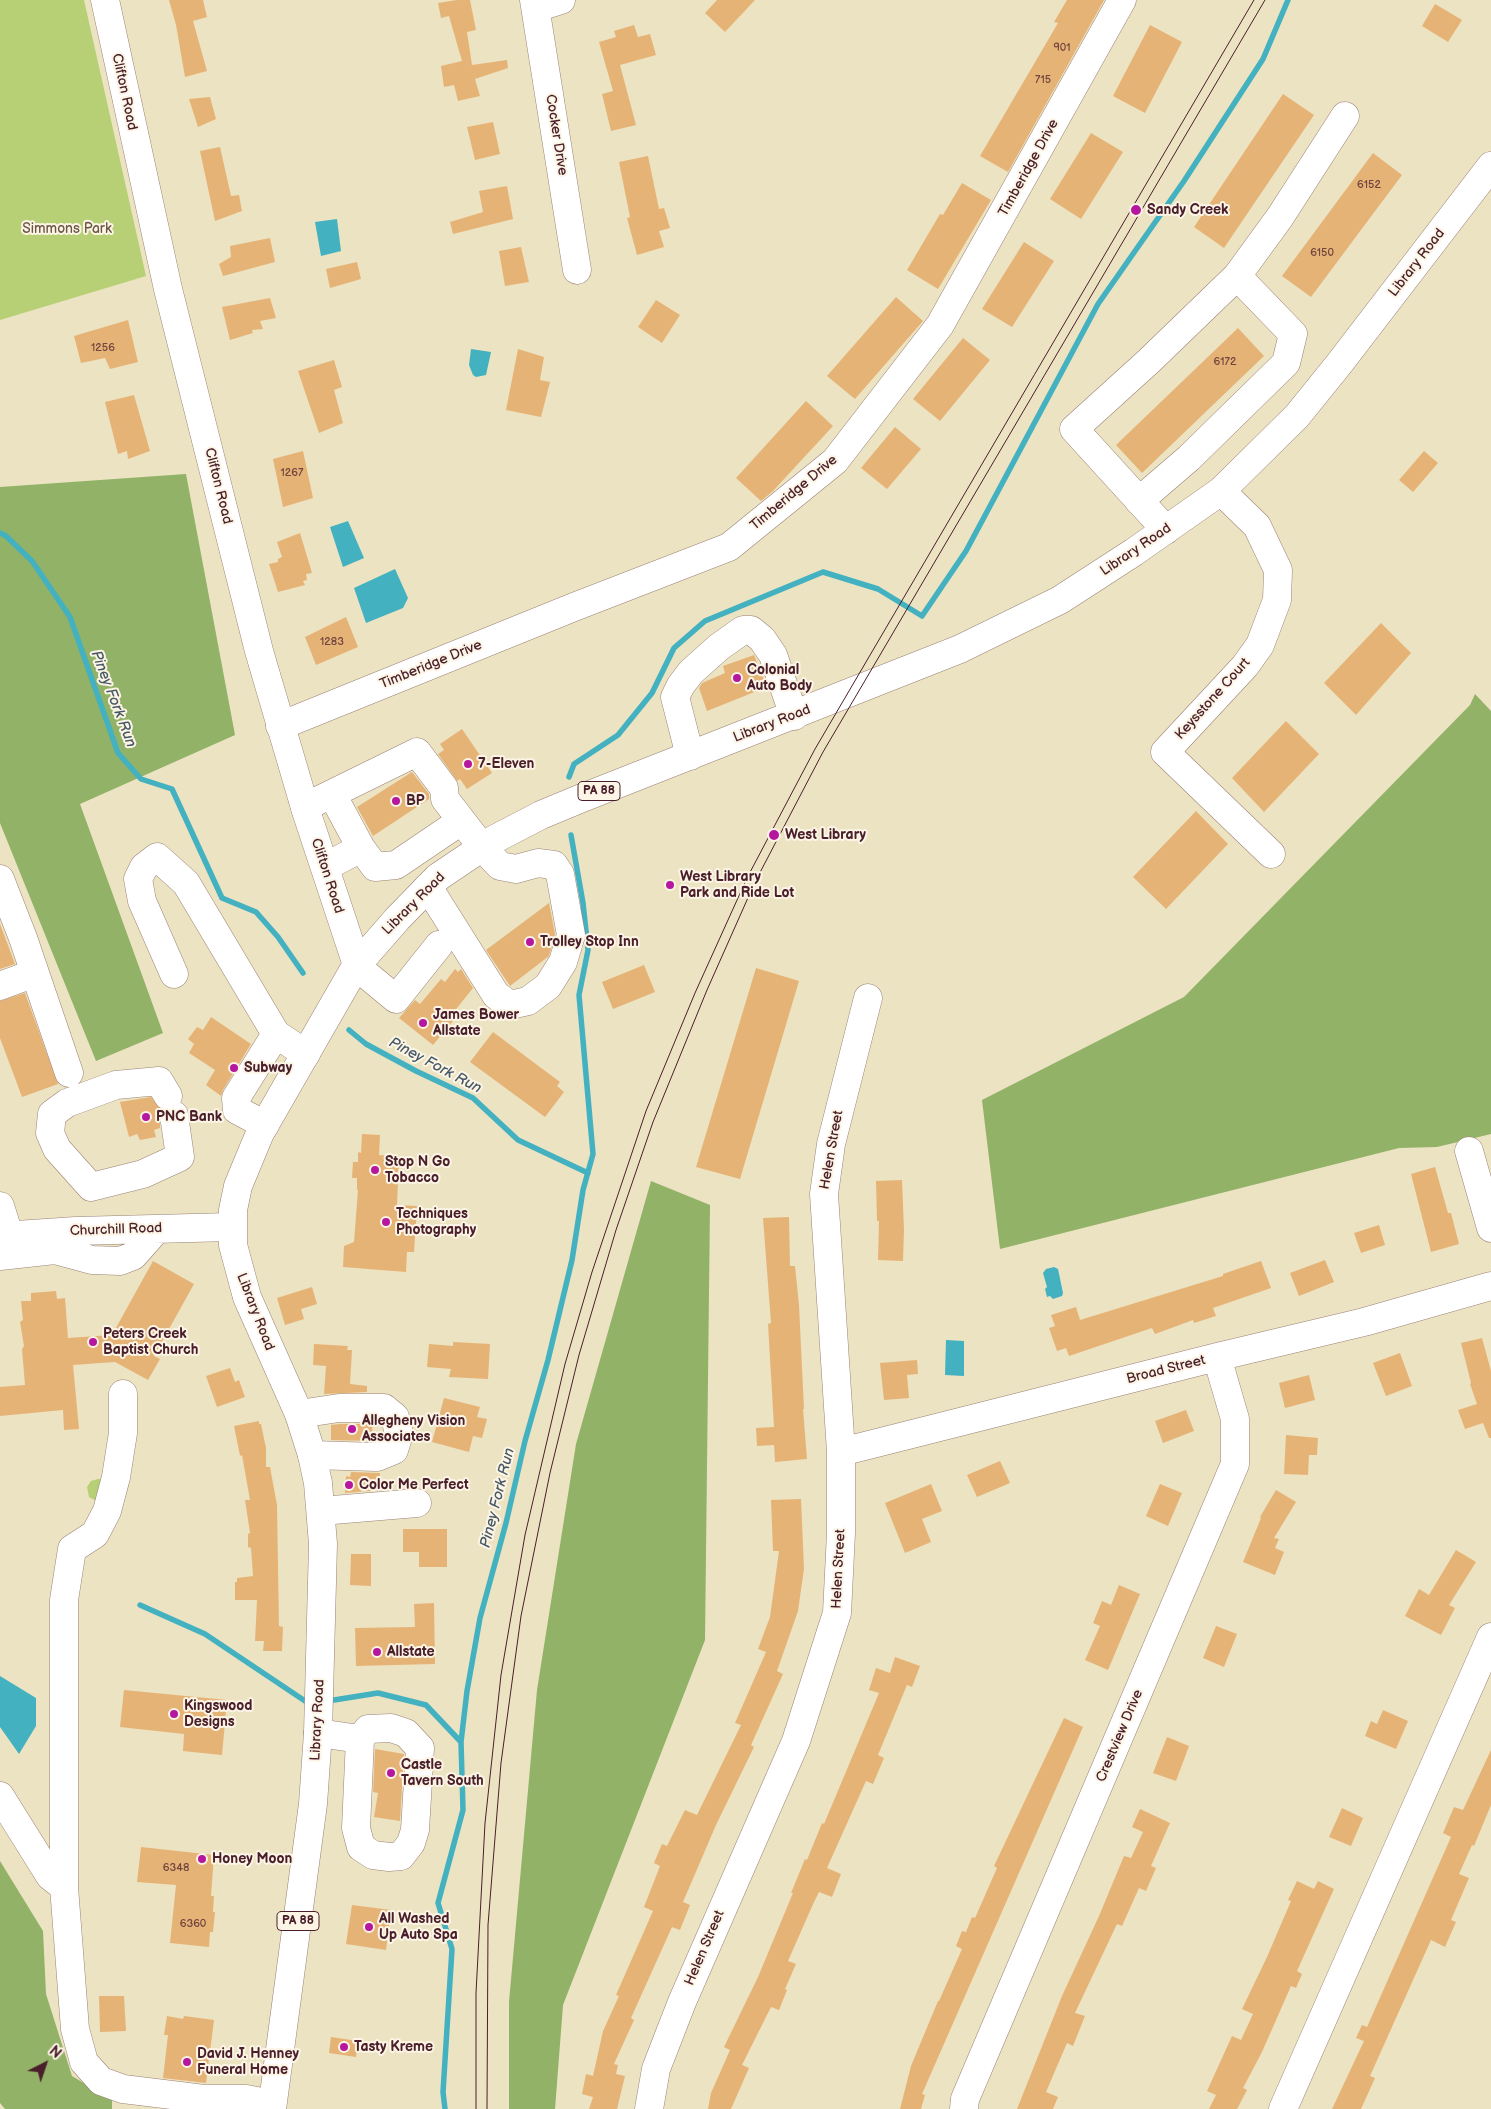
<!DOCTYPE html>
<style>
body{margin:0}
#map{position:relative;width:1491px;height:2109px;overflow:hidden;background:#ece3c2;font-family:"Balsamiq Sans",sans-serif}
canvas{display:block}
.north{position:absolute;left:20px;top:2039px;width:50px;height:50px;-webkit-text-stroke:4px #fcf5e5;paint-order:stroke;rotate:41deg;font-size:14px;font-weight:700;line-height:20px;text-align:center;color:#4a1f2b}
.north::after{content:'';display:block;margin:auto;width:18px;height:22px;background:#4a1f2b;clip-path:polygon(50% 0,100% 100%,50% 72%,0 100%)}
</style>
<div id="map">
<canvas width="1491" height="2109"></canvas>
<div class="north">N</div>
</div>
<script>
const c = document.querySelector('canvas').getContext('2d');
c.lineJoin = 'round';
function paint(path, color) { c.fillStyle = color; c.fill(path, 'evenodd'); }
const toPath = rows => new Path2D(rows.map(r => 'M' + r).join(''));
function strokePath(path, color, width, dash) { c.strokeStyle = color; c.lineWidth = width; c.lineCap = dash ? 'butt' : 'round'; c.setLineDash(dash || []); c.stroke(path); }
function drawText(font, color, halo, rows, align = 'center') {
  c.font = font + ' "Balsamiq Sans",sans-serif'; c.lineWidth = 4; c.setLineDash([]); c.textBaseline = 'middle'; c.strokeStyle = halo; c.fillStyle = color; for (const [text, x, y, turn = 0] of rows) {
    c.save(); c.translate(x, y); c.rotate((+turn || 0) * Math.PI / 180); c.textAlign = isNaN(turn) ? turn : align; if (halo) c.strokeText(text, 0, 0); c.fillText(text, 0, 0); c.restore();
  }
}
const green = toPath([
 [0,0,84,0,146,276,0,320],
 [98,1479,102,1479,96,1501,89,1497,87,1487,91,1481]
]);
const forest = toPath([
 [186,474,235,735,80,804,163,1033,96,1061,0,823,0,487],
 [1475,694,1491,711,1491,1134,1437,1147,1399,1148,1000,1249,982,1100,1184,997,1470,705],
 [651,1181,710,1205,705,1640,563,2005,555,2109,509,2109,509,2002,537,1690,576,1444],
 [0,1861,43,1931,46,1994,72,2076,112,2100,112,2109,5,2109,0,2103]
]);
const water = toPath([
 [337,219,341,251,321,256,315,222],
 [471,349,491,352,486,375,476,377,473,375,469,365],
 [348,521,364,558,343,567,330,527],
 [395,569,408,598,403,608,366,623,354,588],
 [1054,1267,1058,1269,1063,1293,1062,1296,1053,1299,1050,1296,1047,1297,1045,1289,1047,1287,1043,1273,1046,1269],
 [946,1340,964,1341,964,1376,945,1375],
 [0,1676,36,1698,36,1726,19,1754,0,1727]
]);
const stream = toPath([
 [0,533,6,536,32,561,70,617,118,753,141,779,172,789,222,898,256,912,278,937,303,973],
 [569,777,574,764,618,735,652,693,674,648,705,621,823,572,878,589,922,616,966,551,1098,304,1184,181,1263,59,1288,0],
 [349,1030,366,1044,416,1071,473,1098,518,1140,588,1173],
 [140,1605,205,1634,305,1701],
 [334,1700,378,1693,426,1705,461,1742],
 [445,2109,443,2092,452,1949,438,1903,463,1810,461,1742,467,1691,480,1618,506,1523,525,1441,548,1360,572,1260,583,1190,593,1154,579,995,588,950,583,903,571,835]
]);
const building = toPath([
 [169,0,203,0,207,17,193,21,207,71,185,77,176,25],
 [457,0,470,0,476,30,467,32,472,65,507,60,508,68,475,79,480,96,458,101,454,85,444,87,441,66,462,61,449,16,441,18,438,3],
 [717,0,755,0,725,32,705,13],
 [1067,0,1104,0,1008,172,980,156,1058,23,1054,22],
 [1435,4,1462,20,1448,42,1422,26],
 [634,25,638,37,650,34,656,55,620,65,636,125,611,131,602,94,613,91,599,42,616,37,614,31],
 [1150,25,1182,42,1145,113,1113,96],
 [1283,94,1314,115,1224,248,1194,227],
 [210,97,216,119,198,127,189,99],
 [493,122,500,154,475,160,467,127],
 [1091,133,1123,152,1081,219,1050,199],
 [220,147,231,196,239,195,242,211,215,221,200,151],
 [1373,153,1402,175,1311,297,1282,276],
 [648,156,659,209,664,208,670,228,659,231,664,247,637,255,627,218,630,217,619,162],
 [962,183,991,200,938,289,907,270,940,214,943,215],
 [507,186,513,219,453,234,450,222,483,212,479,191],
 [270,238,275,262,223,276,219,264,231,257,230,246],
 [1024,242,1054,261,1012,327,982,309],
 [521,247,529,282,505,286,499,251],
 [357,262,361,279,330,288,326,269],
 [896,297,923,321,855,399,827,376],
 [270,298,276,318,260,321,263,329,252,330,253,333,230,340,222,307],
 [656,300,680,315,662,343,638,327],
 [128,320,138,362,110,369,105,358,81,363,74,336],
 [1238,328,1264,356,1142,473,1116,445],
 [963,338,990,360,940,421,913,399],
 [518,349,544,357,540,380,550,382,541,417,506,410],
 [334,360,342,387,334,390,343,423,319,433,298,371],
 [134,395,150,451,128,459,127,451,118,454,105,402],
 [806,401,833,426,773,491,761,501,736,478],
 [895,427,921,449,887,489,861,468],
 [303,451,313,498,283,507,273,459],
 [1424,451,1438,463,1413,492,1399,480],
 [300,533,312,573,306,574,307,580,303,581,305,585,278,592,269,564,278,562,278,559,282,557,277,542],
 [346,617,358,647,316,665,305,637],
 [1381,623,1411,653,1356,715,1324,683],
 [754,655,767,687,707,711,699,688,702,683,725,673,723,666],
 [1286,721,1319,754,1264,812,1232,778],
 [462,729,492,773,467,789,460,779,457,781,438,754,444,750,440,744],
 [412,772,429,794,429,799,373,836,357,807],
 [1196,811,1228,844,1166,909,1133,877],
 [549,903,555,934,549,956,510,986,486,950],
 [0,924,15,964,0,969],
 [644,965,655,992,613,1009,602,982],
 [756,968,799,981,740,1179,696,1167],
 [455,969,458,972,461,969,473,988,449,1018,453,1021,433,1045,399,1018,415,1000,420,1004,441,979,445,982],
 [25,993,58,1084,22,1097,0,1038,0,1001],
 [211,1017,251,1044,223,1090,221,1096,206,1085,215,1070,189,1053,194,1044,188,1039,197,1027,203,1030],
 [493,1032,560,1082,557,1086,564,1092,545,1117,470,1062],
 [151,1097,160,1109,160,1128,154,1130,156,1137,140,1140,137,1134,129,1137,120,1102],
 [362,1134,380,1135,379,1155,399,1156,397,1205,417,1206,414,1252,407,1252,406,1272,343,1267,344,1246,354,1242,358,1190,357,1190,357,1178,352,1178,353,1162,358,1162,358,1152,361,1153],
 [1435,1167,1448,1213,1451,1213,1459,1244,1431,1252,1411,1174],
 [902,1180,904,1230,903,1261,878,1260,879,1221,877,1221,876,1181],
 [789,1217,790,1266,795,1266,799,1305,804,1409,803,1409,807,1459,775,1462,774,1445,757,1446,756,1428,774,1427,768,1324,771,1323,763,1218],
 [1379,1225,1385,1245,1361,1253,1354,1233],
 [1325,1260,1334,1282,1299,1296,1290,1273],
 [153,1261,194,1284,154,1356,160,1359,148,1380,115,1362,73,1365,79,1429,64,1430,63,1410,0,1416,0,1387,25,1385,22,1349,24,1346,20,1322,23,1320,21,1301,31,1301,31,1293,56,1291,57,1299,65,1298,68,1338,112,1335],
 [1261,1261,1271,1288,1213,1308,1216,1316,1194,1323,1193,1320,1155,1334,1152,1328,1069,1356,1066,1348,1057,1351,1049,1328,1055,1326,1051,1315,1076,1307,1080,1320,1223,1276,1223,1274],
 [312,1287,317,1304,301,1309,304,1319,285,1325,277,1298],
 [1482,1338,1491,1371,1491,1438,1489,1438,1483,1423,1465,1429,1458,1410,1477,1404,1470,1384,1471,1383,1461,1343],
 [453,1342,490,1344,488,1379,449,1377,451,1369,427,1367,429,1344,453,1346],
 [314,1344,348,1346,347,1350,352,1350,350,1384,367,1386,367,1392,324,1394,326,1366,313,1365],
 [1400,1353,1412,1386,1386,1396,1373,1363],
 [917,1360,918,1374,907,1375,909,1398,884,1400,880,1363],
 [230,1368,235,1382,239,1380,245,1397,217,1407,206,1376],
 [1309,1375,1315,1400,1285,1408,1279,1383],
 [444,1398,480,1407,477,1417,487,1419,482,1438,473,1436,469,1452,432,1442],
 [1186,1410,1194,1431,1163,1443,1155,1421],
 [259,1421,259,1424,261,1424,266,1448,266,1467,270,1467,277,1505,279,1626,283,1627,282,1651,263,1651,264,1641,255,1641,257,1600,235,1600,235,1582,237,1582,237,1578,253,1576,251,1548,248,1547,248,1534,250,1533,245,1500,250,1500,242,1455,240,1456,234,1426],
 [340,1424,372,1424,373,1441,331,1440,331,1425],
 [1286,1435,1318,1438,1317,1455,1309,1455,1308,1475,1284,1474],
 [1000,1461,1010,1483,977,1497,967,1475],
 [351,1472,380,1473,379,1490,345,1493,346,1476,350,1477],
 [931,1484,942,1511,922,1519,931,1542,905,1553,885,1503],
 [1160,1484,1182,1493,1168,1526,1146,1516],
 [1276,1490,1296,1502,1274,1538,1279,1539,1275,1548,1284,1552,1275,1575,1243,1562,1261,1518,1260,1517],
 [801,1499,804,1569,798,1611,777,1671,783,1674,751,1745,754,1747,716,1825,683,1902,690,1905,680,1930,672,1927,631,2018,634,2020,614,2064,618,2065,616,2074,625,2076,617,2109,589,2109,593,2097,582,2094,586,2074,593,2076,603,2031,619,1996,616,1995,653,1911,644,1907,660,1866,654,1863,662,1844,667,1846,685,1810,697,1815,741,1725,735,1723,766,1652,758,1649,770,1617,779,1551,773,1551,771,1500],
 [403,1529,447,1529,447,1567,419,1567,419,1552,403,1552],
 [1456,1550,1476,1562,1449,1605,1455,1608,1441,1635,1405,1616,1419,1589,1429,1595],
 [351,1554,371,1554,371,1586,350,1585],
 [1119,1585,1140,1594,1108,1670,1085,1660,1100,1626,1093,1623,1102,1601,1111,1605],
 [434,1603,435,1664,356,1666,355,1628,415,1627,414,1604],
 [1216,1626,1237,1634,1224,1667,1203,1658],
 [895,1657,920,1666,912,1687,907,1685,878,1755,884,1758,873,1784,866,1781,827,1868,841,1874,832,1897,819,1892,814,1902,788,1961,796,1964,785,1989,787,1990,779,2010,771,2007,742,2065,749,2068,731,2109,708,2109,711,2093,730,2050,724,2047,758,1977,793,1893,791,1893,805,1859,807,1860,822,1823,824,1824,879,1693,869,1690,876,1668,890,1673],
 [124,1690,227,1700,222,1755,183,1751,184,1734,120,1727],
 [1383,1710,1408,1721,1396,1749,1365,1736,1371,1721,1377,1724],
 [1064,1718,1083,1727,922,2094,925,2095,921,2109,900,2109,911,2066,938,2001,939,2001,962,1949,956,1946,962,1931,966,1932,972,1917,975,1918,997,1868,994,1866],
 [1167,1737,1189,1746,1176,1781,1153,1773],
 [375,1749,404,1754,400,1821,374,1817,378,1793,373,1792],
 [1491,1750,1491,1805,1474,1846,1472,1845,1459,1874,1469,1878,1451,1920,1456,1922,1445,1947,1431,1940,1370,2076,1375,2078,1361,2109,1332,2109,1364,2041,1356,2038,1362,2025,1367,2027,1451,1837,1443,1833,1454,1807,1463,1810],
 [1342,1808,1363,1818,1351,1846,1329,1837],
 [1140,1809,1170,1823,1151,1866,1156,1868,1146,1891,1139,1888,1122,1926,1117,1924,1075,2013,1085,2016,1073,2046,1067,2043,1046,2092,1058,2097,1053,2109,1017,2109,1062,1996,1099,1916,1124,1856,1131,1858,1143,1832,1132,1827],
 [141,1847,214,1855,211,1896,214,1896,213,1912,215,1912,213,1932,210,1932,209,1947,170,1943,176,1885,137,1882],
 [1297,1881,1314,1889,1318,1881,1334,1889,1297,1971,1302,1974,1296,1988,1291,1986,1262,2052,1243,2088,1247,2090,1237,2109,1209,2109,1216,2095,1207,2091,1232,2036,1241,2040,1253,2014,1242,2009,1267,1957,1291,1901,1288,1900],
 [352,1905,391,1910,386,1950,346,1944],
 [99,1996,124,1996,126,2031,100,2032],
 [167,2016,183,2019,184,2016,214,2020,206,2083,163,2078,168,2035,164,2035],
 [331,2037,358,2041,356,2057,329,2053]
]);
const minor = toPath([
 [534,0,577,270],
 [536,8,561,0],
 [1221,491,1257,526,1278,570,1277,600,1260,645,1245,666,1165,752,1271,854],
 [1139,501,1189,458,1286,363,1293,334,1237,276],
 [1166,530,1074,429,1149,361,1237,276,1280,217,1345,116],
 [280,726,574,607,729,547,835,461,940,325,1122,0],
 [690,756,675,697,681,685,691,672,719,647,743,630,751,630,762,639,773,655,794,716],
 [305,807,417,752,444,788,445,799,482,847,500,866,516,869,538,863,554,865,560,874,571,935,563,962,548,986,528,1001,510,1005,496,995,428,887],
 [361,848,375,867,396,865,461,821],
 [325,867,361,848,332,794],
 [0,879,23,938,69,1073],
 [356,966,396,999,439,945],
 [174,974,142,901,138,879,144,867,157,857,186,883,276,1034,306,1054],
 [0,986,35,973],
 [168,1096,159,1081,116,1085,67,1103,52,1114,50,1133,57,1149,91,1187,143,1174,180,1157,174,1115],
 [265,1125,237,1110,236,1098,276,1034],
 [1469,1151,1491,1228],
 [0,1206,9,1235],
 [0,1236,76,1231,231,1227],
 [0,1256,55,1250,92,1260,120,1261,133,1256,157,1229],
 [299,1414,339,1408,384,1408,395,1417,399,1434,394,1450,377,1457,312,1455],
 [841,1452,1217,1357,1364,1322,1491,1286],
 [321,1511,417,1503],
 [318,1733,360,1739,356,1828,361,1847,373,1855,389,1857,401,1856,411,1843,415,1830,420,1748,406,1733,391,1728,368,1729,360,1739],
 [0,1796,50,1876,64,1887,75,2029,84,2062,101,2081,123,2089,204,2099,246,2099,272,2104],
 [64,1887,64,1600,72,1549,95,1534,107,1511,116,1477,123,1433,123,1394],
 [649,2109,656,2069,682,2002,796,1741,837,1613,841,1533,841,1452,824,1194,831,1144,868,998],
 [964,2109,965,2099,1235,1464,1235,1419,1217,1357],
 [1283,2109,1491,1637]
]);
const major = toPath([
 [105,0,168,289,259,651,306,811,357,965],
 [272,2109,313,1804,318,1733,323,1544,318,1483,312,1455,299,1414,247,1297,233,1245,233,1210,238,1186,260,1133,356,966,398,918,438,877,493,840,541,815,582,798,960,649,1060,600,1134,552,1221,491,1297,416,1339,364,1491,166]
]);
const tram = toPath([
 [476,2109,476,1993,485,1823,501,1675,525,1535,565,1364,592,1272,646,1111,695,993,747,878,815,749,1254,0],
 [487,2109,488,1925,501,1763,521,1616,550,1473,579,1355,616,1230,653,1122,707,990,755,882,823,752,1265,0]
]);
const markers = [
 [1136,210,6,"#b5179e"],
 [737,678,5,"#b5179e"],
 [468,764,5,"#b5179e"],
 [396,801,5,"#b5179e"],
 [774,835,6,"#b5179e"],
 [670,885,5,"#b5179e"],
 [530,942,5,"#b5179e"],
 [423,1023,5,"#b5179e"],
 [234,1068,5,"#b5179e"],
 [146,1117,5,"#b5179e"],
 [375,1170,5,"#b5179e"],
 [386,1222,5,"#b5179e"],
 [93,1342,5,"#b5179e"],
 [352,1429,5,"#b5179e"],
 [349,1485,5,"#b5179e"],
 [377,1652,5,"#b5179e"],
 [174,1714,5,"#b5179e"],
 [391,1773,5,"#b5179e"],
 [202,1859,5,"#b5179e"],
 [369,1927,5,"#b5179e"],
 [344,2047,5,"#b5179e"],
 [187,2062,5,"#b5179e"]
];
const numberNames = [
 ["901",1062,48],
 ["715",1043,80],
 ["6152",1369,185],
 ["6150",1322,253],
 ["1256",103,348],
 ["6172",1225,362],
 ["1267",292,473],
 ["1283",332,642],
 ["6348",176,1868],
 ["6360",193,1924]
];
const shields = [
 [599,791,42],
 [298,1921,42]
];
const shieldNames = [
 ["PA 88",599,791],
 ["PA 88",298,1921]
];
const streetNames = [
 ["Clifton Road",124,92,78],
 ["Cocker Drive",556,135,81],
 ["Timberidge Drive",1029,168,-61],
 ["Library Road",1417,263,-52],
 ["Clifton Road",218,486,76],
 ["Timberidge Drive",794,493,-40],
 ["Library Road",1136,550,-34],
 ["Timberidge Drive",431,665,-22],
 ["Keysstone Court",1213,699,-48],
 ["Library Road",772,724,-21],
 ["Clifton Road",327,876,72],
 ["Library Road",414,904,-45],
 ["Helen Street",832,1150,-80],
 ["Churchill Road",116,1230,-2],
 ["Library Road",255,1312,69],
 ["Broad Street",1166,1370,-14],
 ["Helen Street",839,1569,-87],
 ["Library Road",318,1720,-87],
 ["Crestview Drive",1120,1736,-67],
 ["Helen Street",705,1948,-67]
];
const poiNames = [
 ["Sandy Creek",1147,210],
 ["Colonial",747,670],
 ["Auto Body",747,686],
 ["7-Eleven",478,764],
 ["BP",406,801],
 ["West Library",785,835],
 ["West Library",680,877],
 ["Park and Ride Lot",680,893],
 ["Trolley Stop Inn",540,942],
 ["James Bower",433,1015],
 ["Allstate",433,1031],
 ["Subway",244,1068],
 ["PNC Bank",156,1117],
 ["Stop N Go",385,1162],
 ["Tobacco",385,1178],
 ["Techniques",396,1214],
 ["Photography",396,1230],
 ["Peters Creek",103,1334],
 ["Baptist Church",103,1350],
 ["Allegheny Vision",362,1421],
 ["Associates",362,1437],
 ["Color Me Perfect",359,1485],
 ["Allstate",387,1652],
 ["Kingswood",184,1706],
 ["Designs",184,1722],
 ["Castle",401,1765],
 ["Tavern South",401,1781],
 ["Honey Moon",212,1859],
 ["All Washed",379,1919],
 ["Up Auto Spa",379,1935],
 ["Tasty Kreme",354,2047],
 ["David J. Henney",197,2054],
 ["Funeral Home",197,2070]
];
const parkNames = [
 ["Simmons Park",67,229]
];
const waterNames = [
 ["Piney Fork Run",113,699,69],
 ["Piney Fork Run",435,1066,28],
 ["Piney Fork Run",498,1498,-76]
];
paint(green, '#b7d076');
paint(forest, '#91b267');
paint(water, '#43b1c0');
strokePath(stream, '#43b1c0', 5.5);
paint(building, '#e6b376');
strokePath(minor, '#9b8176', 29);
strokePath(major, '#9b8176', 29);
strokePath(minor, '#fff', 28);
strokePath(major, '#fff', 28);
strokePath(tram, '#4a1f2b', 1);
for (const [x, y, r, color] of markers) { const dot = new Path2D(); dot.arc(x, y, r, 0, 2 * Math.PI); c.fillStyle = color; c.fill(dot); strokePath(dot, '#fcf5e5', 2); }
drawText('11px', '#71443e', null, numberNames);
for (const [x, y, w] of shields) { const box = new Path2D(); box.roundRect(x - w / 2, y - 9.5, w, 19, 4); c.fillStyle = '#fcf5e5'; c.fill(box); strokePath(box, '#4a1f2b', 1); }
drawText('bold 12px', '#4a1f2b', null, shieldNames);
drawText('14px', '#4a1f2b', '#fcf5e5', streetNames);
drawText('bold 14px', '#4a1f2b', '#fcf5e5', poiNames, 'left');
drawText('14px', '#6b5442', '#fcf5e5', parkNames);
drawText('italic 15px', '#475967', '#fcf5e5', waterNames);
</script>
